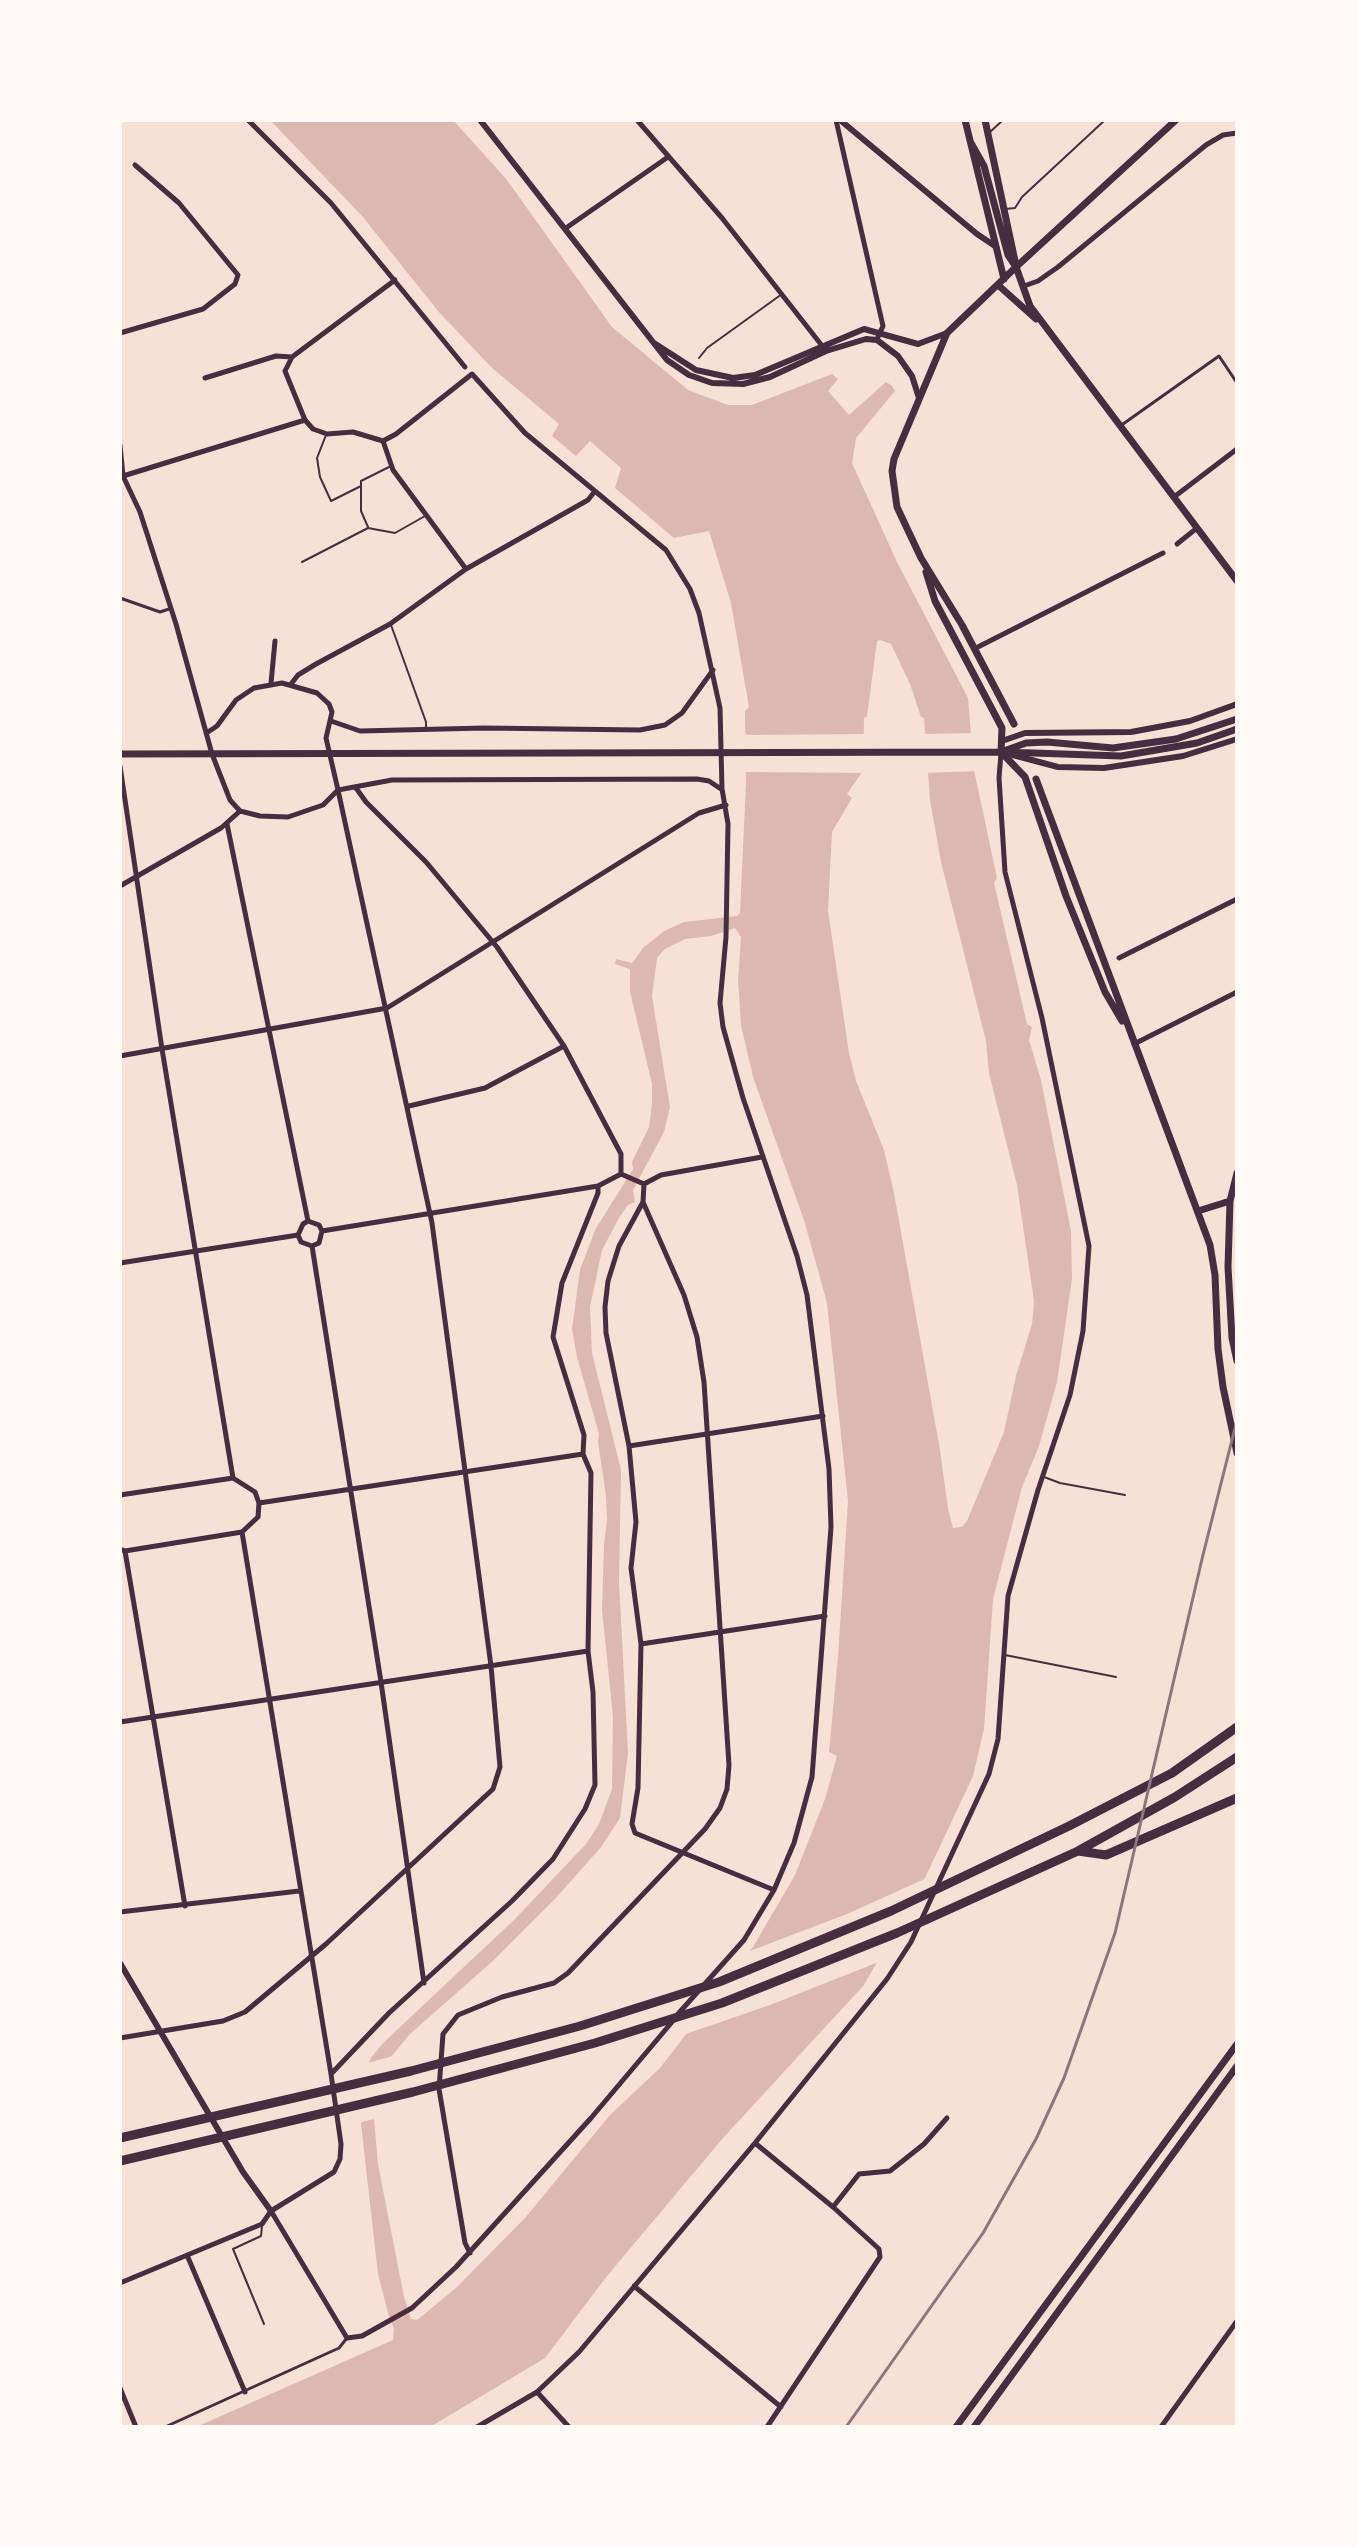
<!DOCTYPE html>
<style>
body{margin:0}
#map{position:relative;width:1357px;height:2547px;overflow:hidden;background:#f7e1d7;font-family:"IBM Plex Serif",serif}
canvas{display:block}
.frame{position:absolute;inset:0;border:122px solid #fffaf5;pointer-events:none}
</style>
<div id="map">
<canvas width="1357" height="2547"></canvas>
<div class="frame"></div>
</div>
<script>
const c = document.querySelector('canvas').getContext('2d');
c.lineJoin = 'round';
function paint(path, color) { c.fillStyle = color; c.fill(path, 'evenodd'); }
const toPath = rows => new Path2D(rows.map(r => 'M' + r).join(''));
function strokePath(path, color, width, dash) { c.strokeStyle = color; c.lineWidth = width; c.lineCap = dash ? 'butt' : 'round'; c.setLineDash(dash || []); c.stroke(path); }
const water = toPath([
 [270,120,453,120,507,180,612,327,688,390,728,405,752,405,832,374,838,379,828,391,849,415,886,382,891,385,895,391,856,438,852,463,897,562,968,698,974,770,997,878,994,883,1027,1024,1032,1027,1029,1040,1041,1080,1071,1231,1072,1279,1057,1382,1039,1446,1022,1487,993,1599,984,1729,973,1776,926,1876,864,1985,723,2138,607,2276,545,2358,430,2427,196,2427,393,2340,394,2329,388,2313,378,2274,361,2124,365,2071,371,2058,383,2043,514,1920,586,1844,599,1824,612,1789,613,1716,602,1610,604,1544,607,1520,606,1496,598,1442,599,1434,577,1357,572,1329,580,1270,595,1230,633,1169,632,1162,649,1127,652,1104,652,1084,630,992,630,969,615,964,616,959,632,963,643,948,664,931,684,922,737,916,740,913,746,783,745,711,749,707,731,603,709,531,674,538,615,488,621,468,590,441,576,456,552,436,559,424,491,367,438,311,362,216],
 [880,640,891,644,910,684,921,717,924,718,930,800,941,862,986,1041,989,1073,1017,1185,1034,1301,1032,1324,1016,1376,1004,1432,967,1521,962,1527,953,1528,948,1509,940,1450,894,1193,884,1150,856,1081,849,1053,828,911,832,832,852,798,847,794,863,771,864,718,867,717,877,641],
 [735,928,741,937,738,980,741,1025,753,1077,804,1220,827,1303,848,1501,838,1657,829,1752,837,1756,825,1799,795,1875,753,1947,660,2068,610,2115,525,2218,456,2288,417,2320,411,2319,404,2297,378,2164,374,2119,380,2070,410,2034,494,1960,554,1900,602,1846,620,1818,628,1753,619,1581,621,1470,592,1353,590,1307,602,1250,620,1216,628,1205,635,1202,633,1190,664,1132,670,1107,652,996,657,958,665,949,685,939,711,936]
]);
const pier = toPath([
 [867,732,866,773,745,772,742,774,741,733,747,735,865,734],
 [921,732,926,734,976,733,978,771,924,773],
 [929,1877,881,1961,770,2005,680,2036,742,1954,847,1914],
 [397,2055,384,2072,379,2118,357,2123,361,2070,364,2064]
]);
const service = toPath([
 [989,133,1003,120],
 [1005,209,1015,208,1022,197,1105,120],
 [699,358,707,348,782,294],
 [326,435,317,458,320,477,331,501,361,486],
 [368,527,361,511,361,481,391,466],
 [302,562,368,528,395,533,425,516],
 [391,625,426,722,426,729],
 [1044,1477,1060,1483,1125,1495],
 [1005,1655,1116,1677],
 [262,2226,261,2236,233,2249,264,2324]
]);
const pedestrian = toPath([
 [1123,424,1219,356,1237,383],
 [120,598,160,612,169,609],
 [165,2427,339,2348,347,2338]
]);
const minor = toPath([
 [248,120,331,203,465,367],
 [637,120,722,218,823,347],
 [836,120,883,326,878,337],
 [566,228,668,157],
 [1024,286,1038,281,1058,267,1206,145,1223,135,1237,133],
 [120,333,203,309,235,284,238,275,179,203,135,165],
 [205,378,276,356,292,357],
 [305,420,285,371,292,357,395,280],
 [383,441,393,470,466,569],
 [120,445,123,476,140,512,176,624,212,754,230,800,240,811,260,816,288,817,323,805,338,790,326,738,332,712,329,704,317,693,282,683,254,688,236,700,217,726,208,732],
 [123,476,305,420,313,429,327,434,353,432,383,441,396,434,472,374,525,433,666,550,690,589,699,613,720,708,722,789,728,824,726,937,720,1003,723,1027,743,1098,797,1256,807,1295,829,1469,831,1527,812,1777,794,1843,774,1890,744,1940,678,2014],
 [1174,497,1237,449],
 [1177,544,1197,528],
 [974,649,1163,553],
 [271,683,275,641],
 [291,684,298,675,316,664,390,624,466,569,588,500,595,491],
 [331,721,360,731,484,728,640,730,665,725,682,713,713,670],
 [120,766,162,1049,233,1478],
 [356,788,366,802,426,862,497,947,564,1046,621,1154,621,1174],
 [227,824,308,1221],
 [120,886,221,828,240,811],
 [1119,958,1237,899],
 [1134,1044,1237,992],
 [120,1056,387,1008,699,813,726,805],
 [409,1106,485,1088,564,1046],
 [621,1174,644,1184],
 [644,1184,661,1175,762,1157],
 [643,1202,619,1246,608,1281,605,1307,606,1333,629,1446,636,1522,631,1568,641,1644,638,1788,632,1824,635,1833,774,1890],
 [308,1221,319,1225,322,1231,319,1243,312,1246],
 [308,1221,303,1224,298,1235,301,1242,312,1246],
 [322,1231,598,1186,621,1174],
 [312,1246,381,1682,424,1983],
 [120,1263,298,1235],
 [629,1446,823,1416],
 [120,1495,233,1478,255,1492,259,1503,258,1517,242,1532,125,1551,120,1549],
 [259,1503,583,1454],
 [125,1551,185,1906],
 [641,1644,825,1616],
 [120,1722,588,1651],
 [120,1912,299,1891],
 [120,2038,223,2021,245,2012,326,1944,493,1789,500,1767,491,1666,432,1223,338,790,392,780,697,779,709,781,721,789],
 [331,2074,389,2013,512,1901,553,1859,585,1809,595,1785,593,1692,588,1651,591,1473,583,1454,584,1435,553,1337,562,1283,598,1193,598,1186],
 [755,2143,833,2207,879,2249,880,2257,767,2427],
 [833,2207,859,2174,890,2171,924,2144,947,2118],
 [271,2211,347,2338,362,2336,412,2308,456,2267,591,2118,672,2022],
 [470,2253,465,2243,439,2089,443,2034,458,2015,502,1997,554,1983,568,1973,705,1829,720,1808,727,1789,729,1765,704,1382,697,1337,684,1295,643,1202,644,1184],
 [187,2255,245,2392],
 [120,2283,262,2224,271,2211,334,2172,340,2159,341,2144,331,2074,242,1532],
 [634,2286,781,2407],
 [120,2388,136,2427],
 [537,2392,569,2427],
 [477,2427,537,2392,579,2352,755,2143,887,1979,911,1942,989,1774,998,1739,1008,1596,1038,1490,1070,1395,1083,1331,1089,1246,1042,1018,1005,872,999,778,1001,753],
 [1161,2427,1237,2321]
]);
const tertiary = toPath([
 [480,120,667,360,689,375,712,383,743,384,770,377,826,351,866,339,877,340,898,356,912,376,919,398],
 [840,120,977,234,995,246],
 [654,343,696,370,733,378,755,375,864,329,918,344,947,333],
 [1002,741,1025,733,1131,732,1190,721,1237,704],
 [1009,754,1058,767,1104,768,1183,756,1237,739],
 [120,1963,243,2172,271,2211]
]);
const secondary = toPath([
 [1016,267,1176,120]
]);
const primary = toPath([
 [965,120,1004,279],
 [985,120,1015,261],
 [971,143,984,166,1008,255,1016,267,1030,306,1237,581],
 [998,285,1036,319],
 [926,572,935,601,1002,728,1001,752,1025,777,1066,896,1105,992,1122,1021],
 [1014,724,962,625,921,558,897,507,892,471,894,459,947,333,1016,267],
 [1004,752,1121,756,1197,743,1237,729],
 [120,754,1001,752,1026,743,1047,742,1113,748,1176,739,1237,719],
 [1036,779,1210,1245,1215,1275,1218,1349,1223,1387,1237,1453],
 [1237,1173,1230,1201,1228,1267,1232,1338,1237,1361],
 [1198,1211,1230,1201],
 [956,2427,1237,2044],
 [974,2427,1237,2066]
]);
const motorway = toPath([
 [1078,1851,1106,1855,1237,1798],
 [120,2138,411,2071,580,2026,719,1982,891,1911,1069,1826,1172,1773,1237,1727],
 [120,2161,413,2092,595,2043,722,2003,897,1933,1078,1851,1175,1797,1237,1757]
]);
const rail = toPath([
 [846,2427,983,2233,1036,2139,1064,2078,1115,1933,1202,1559,1237,1420]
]);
paint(water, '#dcb8b0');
paint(pier, '#f7e1d7');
strokePath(service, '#4a2c40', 2);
strokePath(pedestrian, '#4a2c40', 3);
strokePath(minor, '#4a2c40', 5);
strokePath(tertiary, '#4a2c40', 6);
strokePath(secondary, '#4a2c40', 7);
strokePath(primary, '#4a2c40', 7);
strokePath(motorway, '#4a2c40', 9);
strokePath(rail, '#8f747c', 3);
</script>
